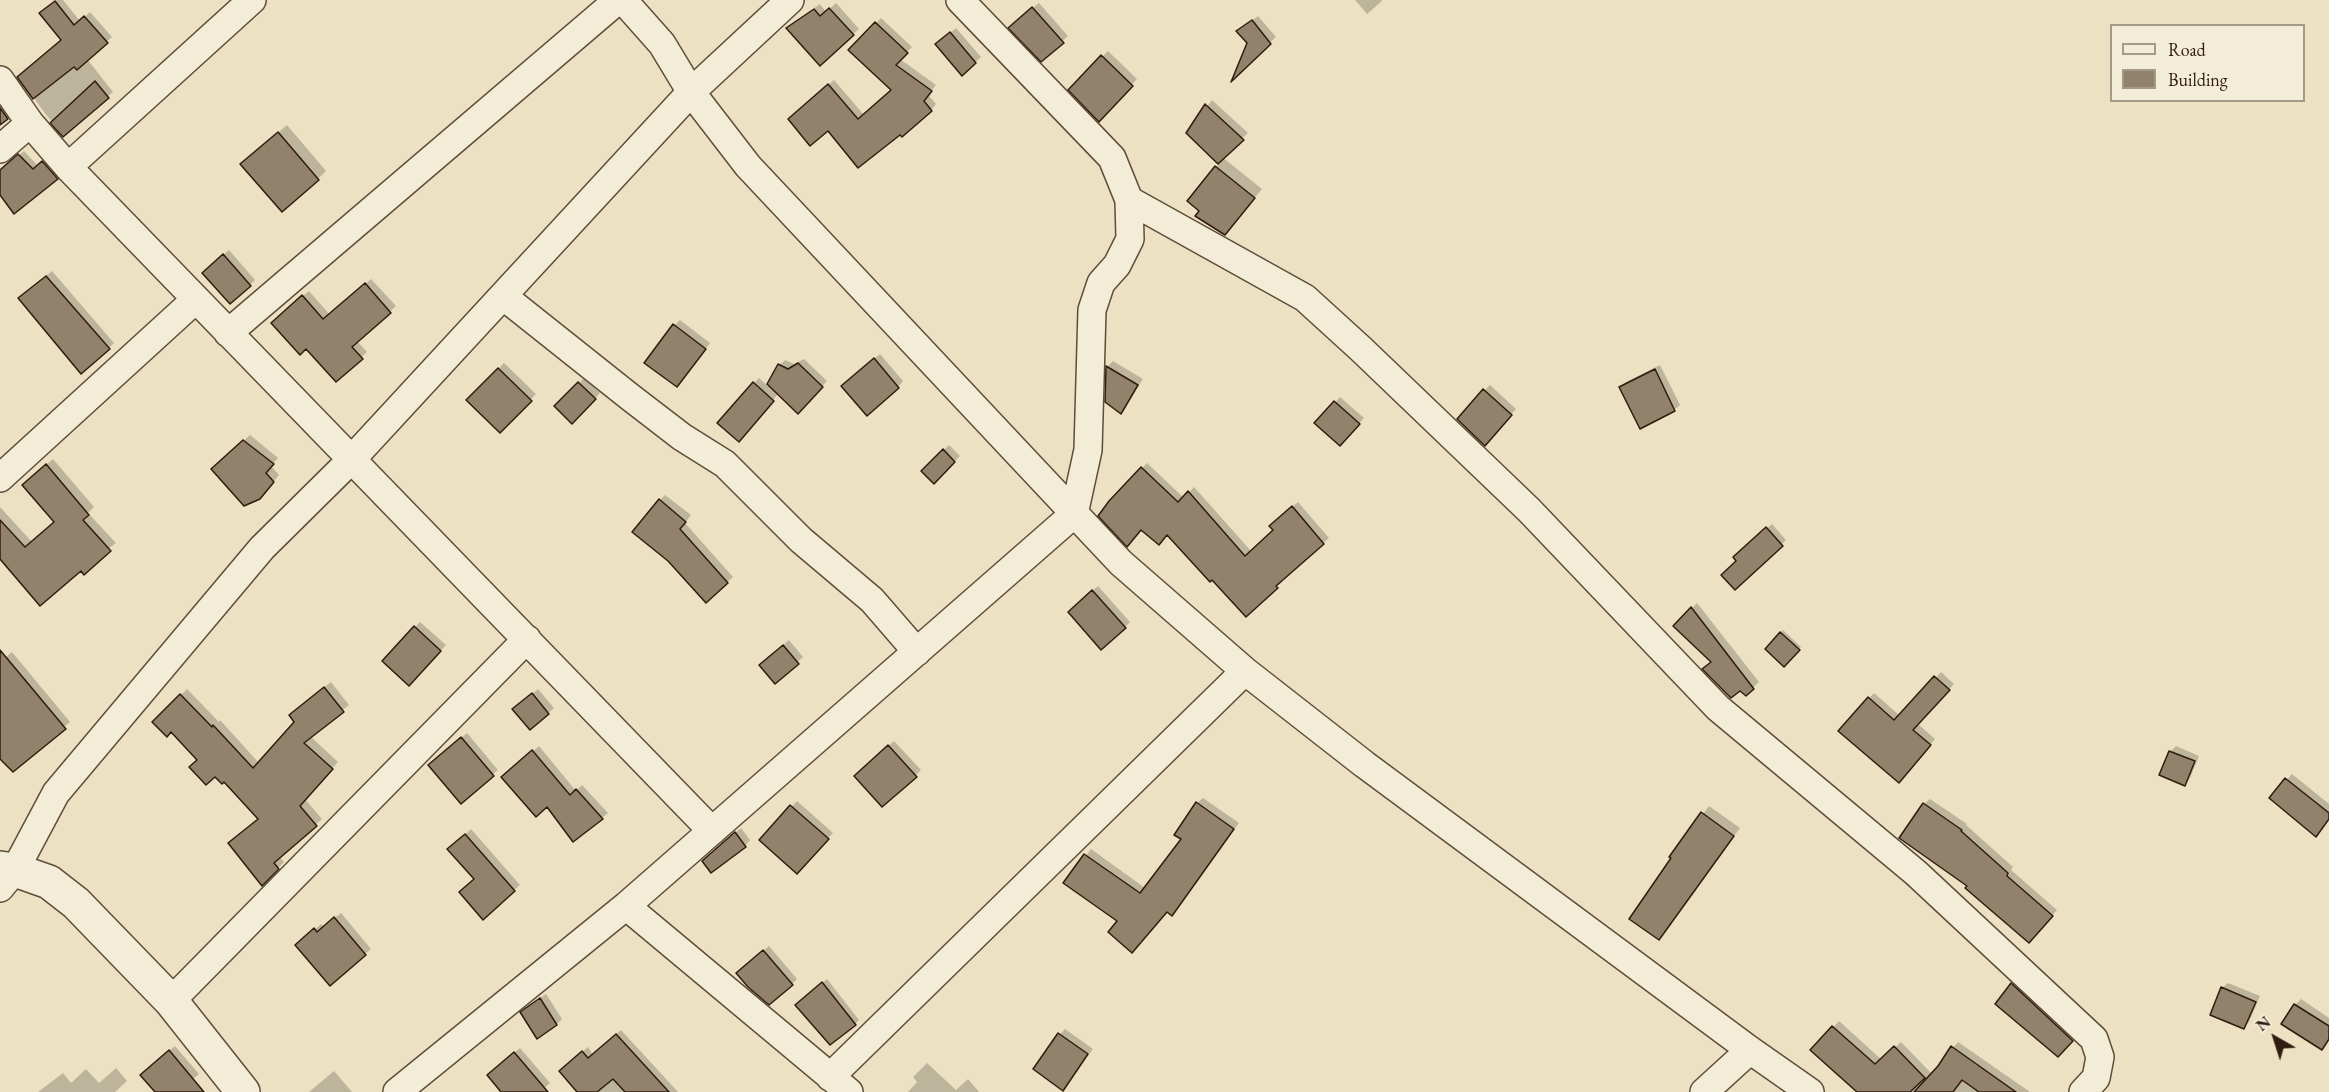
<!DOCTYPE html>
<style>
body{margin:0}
#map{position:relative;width:2329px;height:1092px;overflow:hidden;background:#ece1c2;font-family:"EB Garamond",serif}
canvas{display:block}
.legend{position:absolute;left:2110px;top:24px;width:195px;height:78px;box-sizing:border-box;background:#f3ecd7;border:2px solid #a59987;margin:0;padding:8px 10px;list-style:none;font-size:18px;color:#301c0e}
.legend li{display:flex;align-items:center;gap:12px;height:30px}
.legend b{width:30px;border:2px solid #a59987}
.north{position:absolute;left:2245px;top:1008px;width:60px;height:60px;-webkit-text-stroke:4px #f3ecd7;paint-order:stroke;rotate:321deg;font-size:16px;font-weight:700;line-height:24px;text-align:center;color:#301c0e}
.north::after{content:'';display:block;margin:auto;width:21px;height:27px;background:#301c0e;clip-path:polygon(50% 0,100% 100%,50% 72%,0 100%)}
</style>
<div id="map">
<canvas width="2329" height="1092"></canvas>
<ul class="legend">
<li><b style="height:8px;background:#f3ecd7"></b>Road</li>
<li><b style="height:16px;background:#92826c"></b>Building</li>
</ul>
<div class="north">N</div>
</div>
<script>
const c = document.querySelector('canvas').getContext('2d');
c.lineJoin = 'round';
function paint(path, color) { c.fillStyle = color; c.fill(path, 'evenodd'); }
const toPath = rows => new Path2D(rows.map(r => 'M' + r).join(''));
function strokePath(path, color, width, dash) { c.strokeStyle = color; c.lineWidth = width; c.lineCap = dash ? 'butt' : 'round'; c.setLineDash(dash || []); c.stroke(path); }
const shadow = toPath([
 [57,0,63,0,80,21,90,12,112,37,87,59,113,92,63,135,44,112,19,77,63,40,46,9],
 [1355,0,1381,0,1382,1,1367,14],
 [836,3,859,29,853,34,794,23,820,4,826,12],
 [1039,3,1068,36,1041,60,1016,22],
 [1258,16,1276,37,1235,76,1248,43,1238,31],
 [881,18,912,47,900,59,936,85,928,95,936,104,931,110,828,128,795,113,834,80,864,115,892,89,851,50],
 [956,28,981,57,963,74,943,39],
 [1108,51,1137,79,1099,120,1070,90],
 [0,97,12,112,0,123],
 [1212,100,1248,133,1222,157,1262,189,1225,233,1216,167,1220,163,1188,133],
 [287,125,326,171,318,179,251,156],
 [24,151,38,166,47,158,61,174,57,178,0,191,0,172],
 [229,250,255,280,250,285,210,267],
 [52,271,114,343,109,348,25,293],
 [371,279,396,306,357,341,367,352,336,380,278,317,309,291,330,315],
 [680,320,710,343,682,380,675,325],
 [880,354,903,381,898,387,848,381],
 [804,359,827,381,798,411,779,393,744,434,754,383,759,378,768,386,780,365,785,360,794,364],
 [1113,361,1143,379,1121,412,1107,401,1108,366],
 [504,363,536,394,500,431,468,400],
 [1660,365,1680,405,1674,410,1621,387,1626,382],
 [584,378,600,393,572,422,556,406],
 [1490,385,1516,409,1490,438,1484,391],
 [1340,397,1364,418,1345,439,1317,423],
 [250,435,278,458,271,466,279,475,265,492,218,464],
 [949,445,960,456,934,482,923,471],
 [53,459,94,507,88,513,116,543,81,569,0,557,0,507,32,542,55,522,30,478],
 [1147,463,1184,498,1194,487,1251,551,1275,530,1276,521,1298,502,1329,538,1281,580,1282,582,1246,615,1168,533,1110,502],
 [665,495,691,515,685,523,733,577,706,601,660,500],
 [1772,524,1786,540,1735,588,1738,561,1735,557],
 [1098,586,1130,622,1125,627,1075,606],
 [1697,603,1759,682,1746,694,1675,626],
 [420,622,446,645,409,684,384,661],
 [1783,630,1801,647,1784,665,1767,648],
 [789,640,803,657,775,682,766,659],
 [12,652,70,722,13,770,0,757,0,662],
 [1941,672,1954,684,1918,724,1935,739,1904,776,1869,698,1874,693,1900,716],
 [331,682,349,705,310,736,338,762,305,799,322,819,279,856,284,862,262,884,230,843,259,818,224,780,198,760,171,730,154,722,187,689,219,722,220,720,259,763,296,722,297,709],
 [538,689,554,708,548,713,520,704],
 [467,733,498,770,462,801,436,760],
 [894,741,921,770,915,776,856,776],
 [539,746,576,791,582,785,608,813,574,840,547,805,509,772],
 [2176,746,2199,756,2190,778,2185,784,2170,752],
 [2292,774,2329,804,2329,819,2321,830,2271,798],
 [1203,798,1239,823,1172,914,1168,910,1119,921,1065,883,1091,849,1145,888,1183,839,1197,803],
 [1930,799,1967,824,1966,825,2013,867,2011,870,2057,910,2034,936,1969,886,1924,804],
 [797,801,833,833,802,867,761,840],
 [1709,806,1740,828,1659,938,1674,858,1671,856],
 [741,828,750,840,745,846,709,856],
 [471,829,520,885,483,917,476,879,455,844],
 [341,913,371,949,330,984,297,945,321,924,324,927],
 [769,946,797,979,792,984,743,968],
 [827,979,859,1020,855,1024,802,1001],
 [2018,979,2077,1034,2064,1050,2012,984],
 [2228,983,2260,996,2249,1022,2244,1027,2222,988],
 [546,994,562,1019,557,1024,527,1007],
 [2301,999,2329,1018,2329,1040,2322,1048,2295,1005],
 [1839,1021,1882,1060,1901,1042,1931,1073,1958,1042,2030,1092,1859,1092,1812,1050],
 [1065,1029,1093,1049,1063,1089,1060,1034],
 [621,1030,678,1092,579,1092,565,1066,588,1047,593,1055],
 [175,1046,199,1074,178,1092,157,1092,148,1069],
 [520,1048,550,1083,540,1092,503,1092,494,1070],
 [927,1063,956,1090,968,1079,979,1092,908,1092,917,1082,913,1077],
 [116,1068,127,1081,115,1092,38,1092,63,1073,71,1083,86,1069,99,1083],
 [334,1071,352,1092,309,1092]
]);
const building = toPath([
 [55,1,74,25,84,16,108,43,77,70,74,67,33,99,17,77,61,40,39,13,55,1],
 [1032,7,1064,43,1041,62,1008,28,1032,7],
 [829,8,854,35,820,66,786,28,814,9,820,16,829,8],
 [1252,20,1271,44,1231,82,1247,43,1236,31,1252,20],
 [875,22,908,53,896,65,932,91,924,101,932,111,902,137,900,135,858,168,828,131,810,146,788,119,828,84,858,119,891,90,848,50,875,22],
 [950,32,976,63,962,76,935,44,950,32],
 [1101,55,1133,86,1099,122,1068,90,1101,55],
 [95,81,109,98,63,137,50,123,95,81],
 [1205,104,1244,140,1218,164,1186,133,1205,104],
 [0,108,8,119,0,125,0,108],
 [278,132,319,180,282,212,240,164,278,132],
 [18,154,33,169,42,161,58,179,14,214,0,195,0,170,18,154],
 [1215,166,1255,198,1225,235,1195,216,1199,211,1187,201,1215,166],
 [223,254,251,286,230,304,202,273,223,254],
 [46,276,110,349,81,374,18,298,46,276],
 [365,283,391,313,352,347,363,359,336,382,306,349,300,355,271,323,302,295,323,319,365,283],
 [673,324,706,349,677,387,644,363,673,324],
 [874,358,899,388,867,416,841,386,874,358],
 [798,363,823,387,798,414,767,384,778,364,788,369,798,363],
 [1106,366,1138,385,1121,414,1105,402,1106,366],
 [498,368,532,401,500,433,466,400,498,368],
 [1655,369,1675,411,1640,429,1619,387,1655,369],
 [578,382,596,399,572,424,554,406,578,382],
 [753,382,774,401,739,442,717,423,753,382],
 [1483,389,1512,415,1485,446,1457,419,1483,389],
 [1334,401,1360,424,1340,446,1314,423,1334,401],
 [243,440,274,464,266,473,274,482,260,499,244,506,211,469,243,440],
 [943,449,955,462,934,484,921,471,943,449],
 [46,464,89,515,83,520,111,551,84,575,81,571,40,606,0,559,0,520,25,547,54,522,22,485,46,464],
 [1141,467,1178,502,1188,491,1245,556,1273,530,1269,526,1292,506,1324,544,1276,586,1278,588,1246,617,1212,580,1210,582,1167,535,1159,545,1141,530,1127,547,1098,516,1109,501,1141,467],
 [659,499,686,522,680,529,728,583,706,603,668,561,632,532,659,499],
 [1766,527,1783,546,1735,590,1721,575,1736,561,1733,557,1766,527],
 [1092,590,1126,628,1101,650,1068,612,1092,590],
 [1691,607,1754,689,1746,696,1740,691,1731,698,1702,669,1711,662,1673,626,1691,607],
 [414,626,441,651,409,686,382,661,414,626],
 [1780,632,1800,650,1784,667,1765,649,1780,632],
 [783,645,799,664,775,684,759,665,783,645],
 [0,650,66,729,13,772,0,759,0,650],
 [1934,676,1950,690,1913,730,1931,745,1899,783,1838,731,1868,697,1894,720,1934,676],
 [324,687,344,712,304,743,333,769,300,806,317,826,274,863,279,869,262,886,228,843,258,819,224,782,222,784,215,777,206,785,189,767,197,760,171,732,167,737,152,722,180,694,212,727,213,725,253,768,294,722,289,715,324,687],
 [532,693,549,714,530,730,512,709,532,693],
 [461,737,494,776,461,804,428,765,461,737],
 [888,745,917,777,882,807,854,776,888,745],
 [532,750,570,795,576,789,603,819,573,842,547,807,536,817,501,777,532,750],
 [2169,751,2195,761,2185,786,2159,775,2169,751],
 [2285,778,2329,813,2329,819,2316,837,2269,798,2285,778],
 [1196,802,1234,829,1172,916,1167,912,1132,953,1108,932,1117,921,1063,883,1084,854,1140,893,1181,839,1174,835,1196,802],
 [1923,803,1962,830,1961,831,2008,873,2007,876,2053,916,2029,943,1965,888,1967,886,1899,838,1923,803],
 [790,805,829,839,797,874,759,840,790,805],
 [1701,812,1734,836,1659,940,1629,919,1671,858,1669,857,1701,812],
 [735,832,746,847,711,873,702,861,735,832],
 [465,834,515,891,483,920,459,892,474,879,447,849,465,834],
 [334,917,366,955,330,986,295,945,314,928,317,932,334,917],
 [763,950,793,985,769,1005,748,987,736,973,763,950],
 [822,982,856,1025,830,1045,795,1005,822,982],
 [2011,983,2073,1041,2058,1057,1995,1004,2011,983],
 [2221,987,2256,1002,2244,1029,2210,1015,2221,987],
 [540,998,557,1025,537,1039,520,1012,540,998],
 [2294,1004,2329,1026,2329,1039,2322,1050,2281,1024,2294,1004],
 [1832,1026,1875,1064,1894,1046,1925,1078,1910,1092,1857,1092,1810,1050,1832,1026],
 [1058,1033,1088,1054,1063,1091,1033,1069,1058,1033],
 [616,1034,669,1092,625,1092,613,1079,597,1092,577,1092,559,1071,582,1051,588,1058,616,1034],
 [1951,1046,2016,1092,1979,1092,1962,1080,1953,1092,1914,1092,1938,1066,1951,1046],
 [169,1050,204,1092,155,1092,140,1075,169,1050],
 [514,1052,548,1092,501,1092,487,1075,514,1052]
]);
const minor = toPath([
 [623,0,662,44,691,92,748,166,1121,563,1245,671,1364,764,1750,1050,1810,1092],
 [0,80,30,123,68,167,712,831],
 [0,149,30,123],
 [68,167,252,0],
 [1129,200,1305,298,1361,349,1529,510,1718,708,1916,873,2094,1039,2100,1057,2096,1078,2083,1092],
 [503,296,630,397,682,437,725,464,801,540,872,600,917,652],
 [228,333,618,0],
 [0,478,195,300],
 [0,888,15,870,56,793,262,548,352,459,691,92,790,0],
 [626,906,849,1092],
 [171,1001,527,639],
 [830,1077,1245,671],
 [397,1092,626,906,1074,514,1088,450,1092,310,1101,283,1117,265,1130,239,1129,200,1112,158,960,0],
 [1704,1092,1750,1050]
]);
const tertiary = toPath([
 [0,868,15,870,49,882,76,903,171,1001,243,1092]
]);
paint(shadow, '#0003');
paint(building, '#92826c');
strokePath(building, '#301c0e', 1.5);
strokePath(minor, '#5f4d3b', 30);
strokePath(tertiary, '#5f4d3b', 36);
strokePath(minor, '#f3ecd7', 27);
strokePath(tertiary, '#f3ecd7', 33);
</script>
